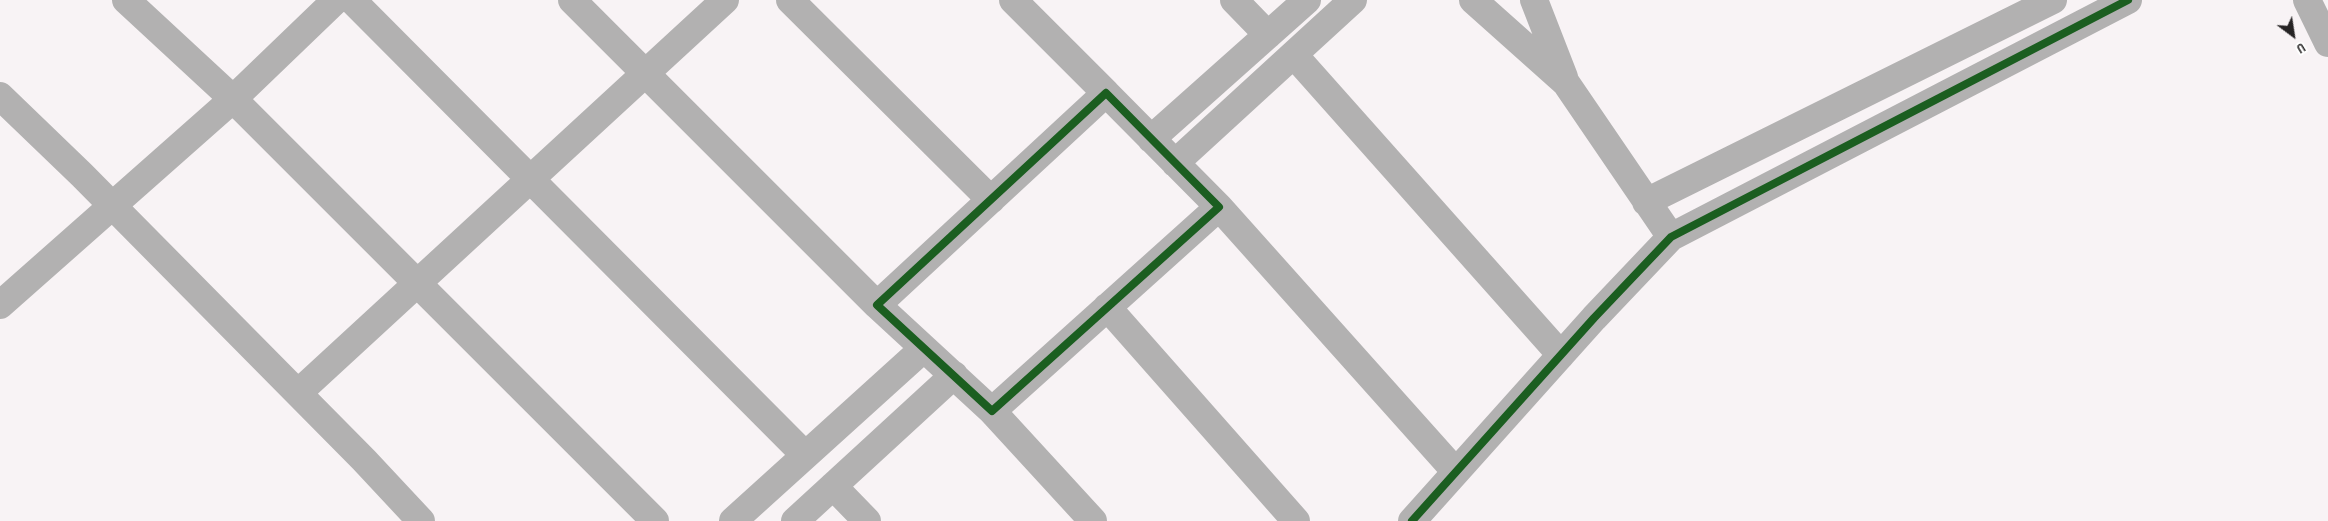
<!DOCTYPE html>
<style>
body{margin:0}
#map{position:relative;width:2328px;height:521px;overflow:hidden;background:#f8f3f5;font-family:"Sofia Sans Condensed",sans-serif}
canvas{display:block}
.north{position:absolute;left:2268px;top:10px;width:50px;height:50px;-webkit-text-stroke:4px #fff;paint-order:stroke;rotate:149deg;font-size:14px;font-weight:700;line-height:20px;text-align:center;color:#262324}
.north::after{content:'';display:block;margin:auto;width:18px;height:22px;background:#262324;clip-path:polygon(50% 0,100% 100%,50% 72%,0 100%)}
</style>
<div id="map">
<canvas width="2328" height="521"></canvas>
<div class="north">U</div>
</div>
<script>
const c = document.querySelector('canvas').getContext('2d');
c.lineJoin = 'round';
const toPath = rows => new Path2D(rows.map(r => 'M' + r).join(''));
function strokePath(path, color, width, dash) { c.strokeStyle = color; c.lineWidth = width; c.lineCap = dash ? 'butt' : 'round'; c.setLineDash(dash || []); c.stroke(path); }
const street = toPath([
 [126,0,233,99,655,521],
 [352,0,805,455],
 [572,0,877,305],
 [790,0,991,200],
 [1013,0,1106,93],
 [1234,0,1268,35],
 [1473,0,1566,83,1671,237],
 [1534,0,1564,77],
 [2307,0,2328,43],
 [1294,55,1561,355],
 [1106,93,1219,207,992,411,877,305,1106,93],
 [0,96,82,175,364,460,421,521],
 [1151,139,1307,0],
 [1175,163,1353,0],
 [1646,202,2053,0],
 [1219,207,1456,472],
 [0,305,233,99,336,0],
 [1107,307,1296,521],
 [298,393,725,0],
 [992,411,1093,521],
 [833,486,867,521],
 [733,521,923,349],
 [795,521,954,375],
 [1412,521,1594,318,1671,237,2128,0]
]);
const cycleway = toPath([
 [1106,93,1219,207,992,411,877,305,1106,93],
 [1412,521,1594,318,1671,237,2128,0]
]);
strokePath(street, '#b2b1b1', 28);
strokePath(cycleway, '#1b5e20', 8);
</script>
